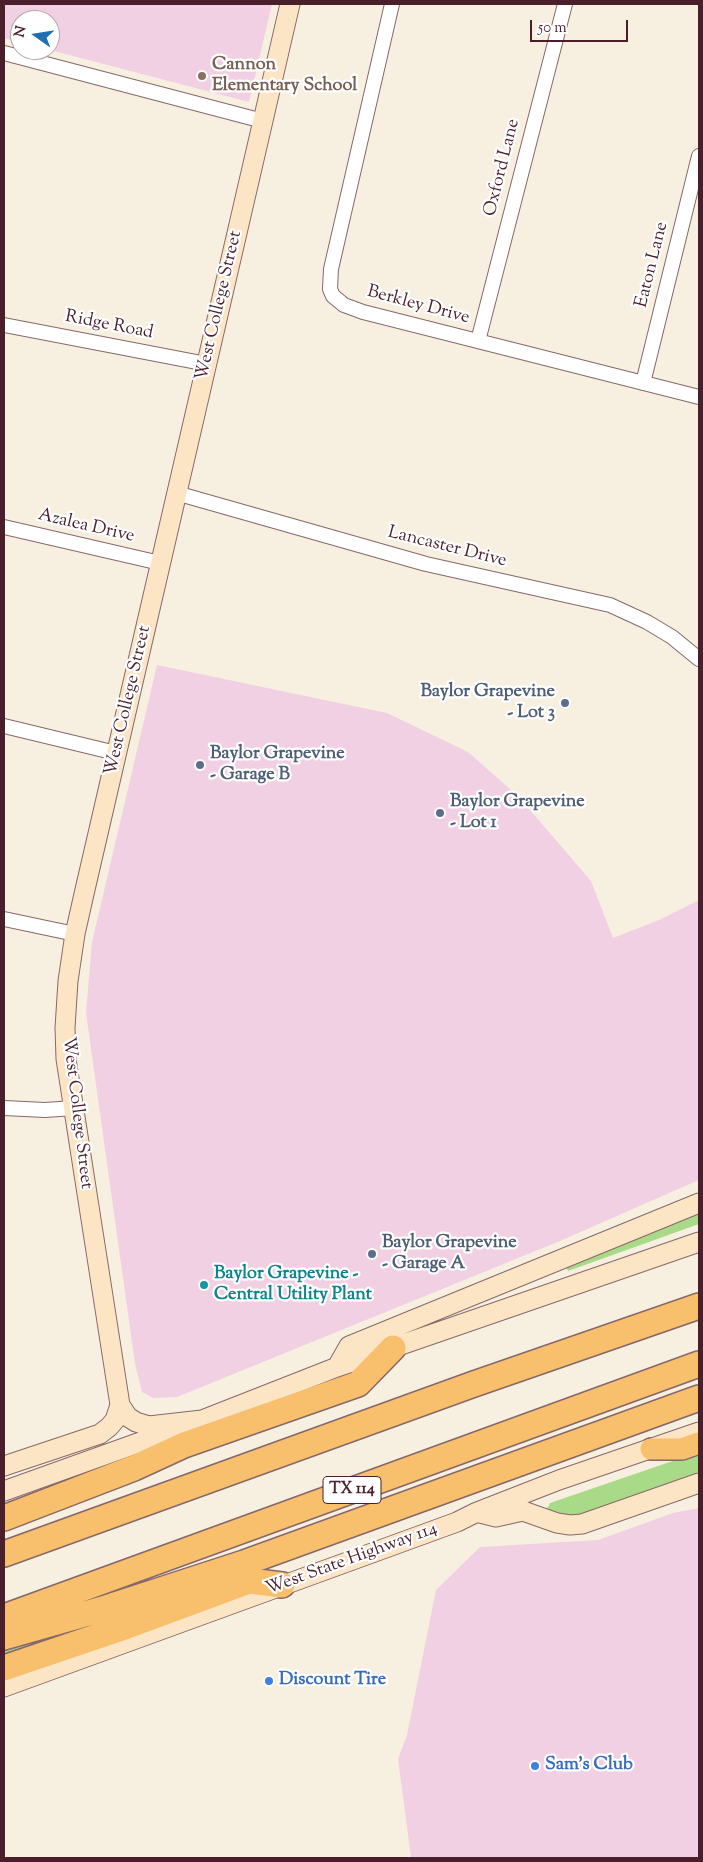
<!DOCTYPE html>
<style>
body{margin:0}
#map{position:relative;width:703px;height:1862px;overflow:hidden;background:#f7f0e0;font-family:"Sorts Mill Goudy",serif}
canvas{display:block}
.frame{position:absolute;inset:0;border:5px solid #4a1f2b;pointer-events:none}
.north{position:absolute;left:10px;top:10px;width:50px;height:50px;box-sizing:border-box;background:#fff;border:1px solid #b7a5aa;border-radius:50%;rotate:283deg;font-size:14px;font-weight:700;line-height:20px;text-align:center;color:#4a1f2b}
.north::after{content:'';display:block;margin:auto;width:18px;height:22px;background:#1f6fb2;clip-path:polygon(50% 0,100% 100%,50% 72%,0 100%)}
.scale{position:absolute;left:530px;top:20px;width:98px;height:22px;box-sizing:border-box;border:2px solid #4a1f2b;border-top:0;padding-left:6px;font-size:15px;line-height:18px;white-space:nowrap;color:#4a1f2b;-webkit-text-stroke:4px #fff;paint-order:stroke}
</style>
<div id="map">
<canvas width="703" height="1862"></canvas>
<div class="frame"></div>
<div class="north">N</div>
<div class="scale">50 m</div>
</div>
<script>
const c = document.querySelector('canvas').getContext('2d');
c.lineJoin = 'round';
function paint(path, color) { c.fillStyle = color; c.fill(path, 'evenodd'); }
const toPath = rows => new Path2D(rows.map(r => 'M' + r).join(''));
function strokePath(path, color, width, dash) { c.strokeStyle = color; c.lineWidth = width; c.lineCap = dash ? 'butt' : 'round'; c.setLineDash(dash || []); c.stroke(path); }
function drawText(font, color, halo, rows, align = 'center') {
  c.font = font + ' "Sorts Mill Goudy",serif'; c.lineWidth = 4.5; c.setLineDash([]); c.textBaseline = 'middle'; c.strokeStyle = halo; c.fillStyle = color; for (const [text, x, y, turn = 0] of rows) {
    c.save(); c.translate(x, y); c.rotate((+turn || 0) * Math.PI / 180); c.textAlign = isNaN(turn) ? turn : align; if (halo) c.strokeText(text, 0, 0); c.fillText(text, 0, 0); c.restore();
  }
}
const built = toPath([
 [4,4,272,4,249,102,50,50,50,20,20,20,20,42,4,38],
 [157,665,387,713,468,752,518,796,591,881,613,938,659,920,699,900,699,1180,560,1241,177,1397,153,1398,142,1392,135,1364,86,1013,92,942],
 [699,1508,699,1858,411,1858,398,1759,407,1735,436,1590,480,1547,598,1540,673,1513]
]);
const green = toPath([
 [699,1211,699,1224,568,1271,565,1264],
 [699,1452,699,1474,585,1514,564,1517,546,1511,550,1503],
 [107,1619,4,1662,4,1649]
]);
const street = toPath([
 [392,4,331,269,330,289,333,296,344,305,363,312,699,397],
 [4,53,263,121],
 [4,325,207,364],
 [478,341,565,4],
 [643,383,699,156],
 [176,493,426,564,610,605,647,622,672,637,699,659],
 [4,527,160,563],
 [4,726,116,753],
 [4,919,75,934],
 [4,1108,45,1110,74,1108]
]);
const secondary = toPath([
 [337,1367,349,1346,699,1203],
 [202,1420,149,1426,136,1422,128,1417,120,1405,66,1059,65,1028,68,981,75,934,84,894,290,4],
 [4,1466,100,1434,109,1427,115,1420,120,1405],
 [4,1491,202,1420,337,1367,699,1242],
 [480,1513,496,1517,523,1511,557,1523,570,1525,582,1524,699,1483],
 [4,1687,457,1522,477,1512,559,1480,699,1432]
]);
const primary = toPath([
 [651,1449,682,1449,699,1443]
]);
const highway = toPath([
 [4,1518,134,1468,184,1445,358,1384,393,1348],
 [4,1554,474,1384,699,1306],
 [4,1617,699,1364],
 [4,1637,106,1608,244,1563,699,1398],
 [4,1668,119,1629,249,1581,282,1585]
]);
const markers = [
 [202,76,5,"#8d6e63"],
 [565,703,5,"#5c6f8a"],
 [200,765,5,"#5c6f8a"],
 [440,813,5,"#5c6f8a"],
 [372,1254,5,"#5c6f8a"],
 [204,1285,5,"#0f9aa8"],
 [269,1681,5,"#3f7fe0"],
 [535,1766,5,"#3f7fe0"]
];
const shields = [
 [352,1490,58]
];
const shieldNames = [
 ["TX 114",352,1490]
];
const educationNames = [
 ["Cannon",212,66],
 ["Elementary School",212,87]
];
const streetNames = [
 ["Oxford Lane",503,168,-76],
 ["Eaton Lane",653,265,-76],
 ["West College Street",220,306,-77],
 ["Berkley Drive",418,306,15],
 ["Ridge Road",109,326,11],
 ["Azalea Drive",86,527,13],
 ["Lancaster Drive",447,548,14],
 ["West College Street",129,701,-77],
 ["West College Street",76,1113,83],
 ["West State Highway 114",352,1560,-20]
];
const serviceNames = [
 ["Baylor Grapevine",555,693,"right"],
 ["- Lot 3",555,714,"right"],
 ["Baylor Grapevine",210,755],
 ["- Garage B",210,776],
 ["Baylor Grapevine",450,803],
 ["- Lot 1",450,824],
 ["Baylor Grapevine",382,1244],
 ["- Garage A",382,1265]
];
const cultureNames = [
 ["Baylor Grapevine -",214,1275],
 ["Central Utility Plant",214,1296]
];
const shopNames = [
 ["Discount Tire",279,1681],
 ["Sam's Club",545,1766]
];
paint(built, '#f1d0e3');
paint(green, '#a9da88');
strokePath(street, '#87686a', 16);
strokePath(secondary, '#87686a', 21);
strokePath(primary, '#87686a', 24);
strokePath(highway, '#87686a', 28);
strokePath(street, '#fff', 14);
strokePath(secondary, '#fce5c4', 19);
strokePath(primary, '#f8bf6c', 21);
strokePath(highway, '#f8bf6c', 25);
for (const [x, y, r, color] of markers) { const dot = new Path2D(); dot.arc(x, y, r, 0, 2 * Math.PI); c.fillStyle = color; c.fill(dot); strokePath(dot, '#fff', 2); }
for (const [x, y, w] of shields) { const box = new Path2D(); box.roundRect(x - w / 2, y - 13.5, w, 27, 4); c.fillStyle = '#fff'; c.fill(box); strokePath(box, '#4a1f2b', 1); }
drawText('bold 16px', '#4a1f2b', null, shieldNames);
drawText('bold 18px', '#785e54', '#fff', educationNames, 'left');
drawText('18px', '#4a1f2b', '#fff', streetNames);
drawText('bold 18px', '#4e5e75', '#fff', serviceNames, 'left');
drawText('bold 18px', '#0d838f', '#fff', cultureNames, 'left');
drawText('bold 18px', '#366cbe', '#fff', shopNames, 'left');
</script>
